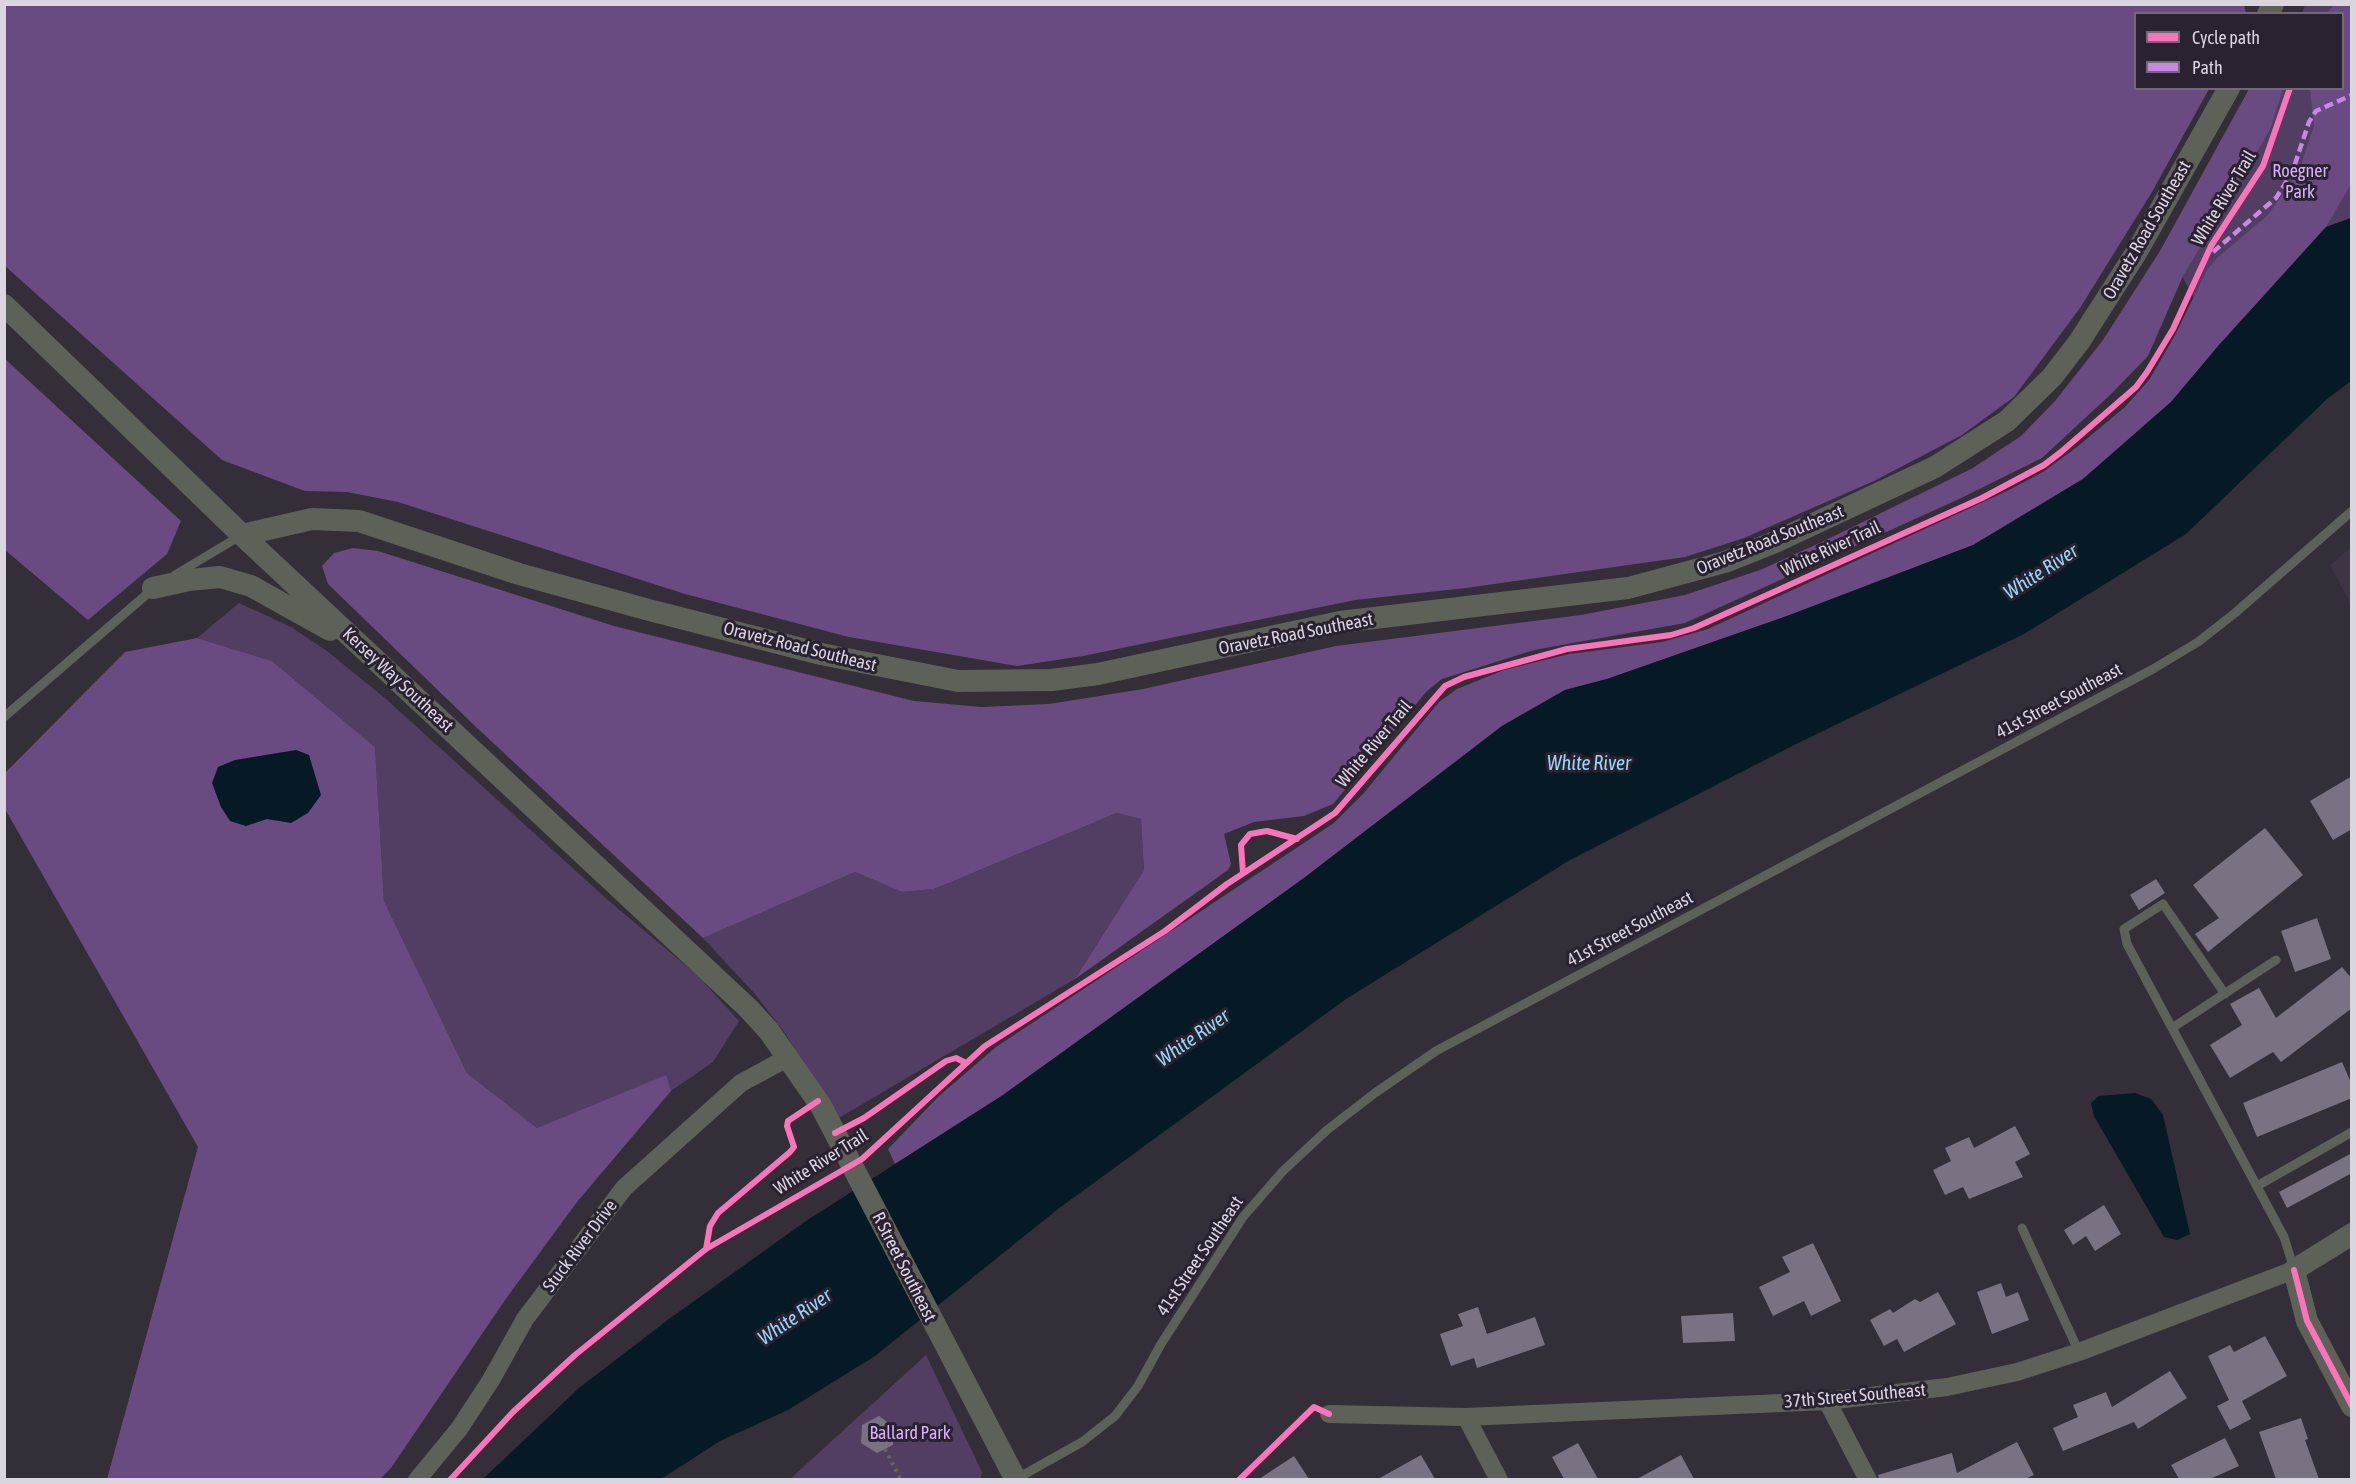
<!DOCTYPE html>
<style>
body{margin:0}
#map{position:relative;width:2356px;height:1484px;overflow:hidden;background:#332e38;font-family:"Asap Condensed",sans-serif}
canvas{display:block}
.frame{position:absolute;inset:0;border:6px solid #dbd5e0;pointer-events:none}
.legend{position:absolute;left:2134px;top:12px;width:210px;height:78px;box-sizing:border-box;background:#2a2131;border:2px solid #716977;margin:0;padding:8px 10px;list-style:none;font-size:18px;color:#dbd5e0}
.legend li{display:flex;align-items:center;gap:12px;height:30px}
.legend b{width:30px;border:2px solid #716977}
</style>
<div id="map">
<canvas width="2356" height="1484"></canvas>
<div class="frame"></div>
<ul class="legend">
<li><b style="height:8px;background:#fb73b8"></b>Cycle path</li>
<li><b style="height:8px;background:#c787e3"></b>Path</li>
</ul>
</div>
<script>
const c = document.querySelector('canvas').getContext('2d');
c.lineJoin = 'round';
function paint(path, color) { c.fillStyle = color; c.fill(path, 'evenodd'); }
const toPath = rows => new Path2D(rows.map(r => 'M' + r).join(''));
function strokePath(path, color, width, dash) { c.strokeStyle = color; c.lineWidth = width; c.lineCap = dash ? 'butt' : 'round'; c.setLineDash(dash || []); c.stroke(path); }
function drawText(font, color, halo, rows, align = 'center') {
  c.font = font + ' "Asap Condensed",sans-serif'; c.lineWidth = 6; c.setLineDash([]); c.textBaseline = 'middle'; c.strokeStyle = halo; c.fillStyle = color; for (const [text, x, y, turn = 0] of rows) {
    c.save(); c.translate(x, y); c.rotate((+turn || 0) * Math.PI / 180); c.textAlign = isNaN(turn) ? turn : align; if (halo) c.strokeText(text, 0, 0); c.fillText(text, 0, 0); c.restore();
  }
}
const education = toPath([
 [2351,547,2351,605,2330,565]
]);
const green = toPath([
 [2305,5,2351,5,2351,218,2326,227,2219,345,2182,276,2270,130,2281,89,2342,88,2342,14,2302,13],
 [239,603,291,627,327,651,386,699,609,901,697,975,739,1021,713,1062,671,1091,665,1076,537,1128,467,1073,384,901,375,747,272,661,197,638],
 [1117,813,1141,819,1144,870,1075,979,837,1119,785,1033,755,994,703,938,855,872,902,892,934,889],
 [926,1355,982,1472,980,1480,789,1480]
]);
const forest = toPath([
 [2244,5,2246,13,2136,14,2136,88,2209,89,2152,192,2080,308,2014,397,1962,435,1874,481,1744,538,1685,557,1466,588,1355,600,1083,656,1017,666,849,637,685,594,398,502,347,492,305,491,222,460,5,266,5,5],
 [2334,5,2351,5,2351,184,2326,227,2219,345,2171,402,2083,479,1974,545,1787,616,1607,679,1565,690,1502,726,1304,878,1003,1095,895,1164,888,1149,939,1096,996,1047,1334,823,1363,794,1439,702,1457,689,1504,670,1569,654,1662,642,1708,629,2007,491,2043,472,2077,447,2125,407,2149,380,2174,337,2207,270,2217,258,2268,215,2299,171,2314,126,2310,89,2342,88,2342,14,2327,13],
 [2249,89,2283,89,2270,130,2183,276,2148,356,2111,394,2042,458,1957,500,1685,623,1534,650,1442,679,1427,691,1333,804,1304,816,1254,822,1224,834,1231,864,1228,870,1075,979,1144,870,1141,819,1117,813,934,889,902,892,855,872,703,938,476,727,328,584,322,566,334,553,353,548,378,551,614,626,914,701,982,707,1049,704,1143,689,1336,646,1581,615,1685,595,1760,570,1826,540,1973,468,2021,436,2055,401,2103,340,2160,251],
 [4,358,181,521,167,554,88,620,5,550],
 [197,638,272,661,375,747,384,901,467,1073,537,1128,666,1075,671,1091,577,1202,505,1300,391,1468,380,1479,107,1479,198,1147,5,809,4,774,125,652]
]);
const water = toPath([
 [2351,218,2351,381,2327,399,2186,534,2024,634,1798,743,1570,860,1346,999,1058,1209,875,1356,788,1410,720,1441,661,1479,482,1480,579,1388,669,1319,806,1221,1003,1095,1304,878,1502,726,1565,690,1607,679,1787,616,1973,545,2083,479,2171,402,2219,345,2326,227],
 [296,750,309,755,321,795,308,813,291,823,267,819,246,826,230,821,221,807,212,783,218,767,235,760],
 [2135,1093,2151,1099,2163,1115,2190,1234,2177,1240,2164,1237,2094,1116,2091,1103,2099,1096]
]);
const building = toPath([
 [2352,776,2352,829,2333,840,2310,801],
 [2265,828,2303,875,2208,952,2195,934,2219,918,2193,885],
 [2156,879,2165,893,2139,910,2130,895],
 [2317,918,2331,959,2295,972,2281,931],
 [2342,967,2352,979,2352,1008,2281,1062,2273,1052,2230,1078,2210,1045,2242,1025,2230,1004,2259,988,2276,1018],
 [2342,1062,2352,1085,2352,1098,2257,1137,2243,1103],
 [2015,1126,2030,1154,2015,1162,2023,1177,1969,1199,1963,1187,1945,1195,1933,1170,1951,1161,1945,1148,1969,1137,1974,1148],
 [2352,1153,2352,1173,2287,1208,2279,1192],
 [2104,1205,2121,1234,2095,1251,2086,1236,2073,1245,2064,1230],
 [1813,1243,1841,1301,1811,1316,1804,1301,1773,1316,1759,1287,1790,1272,1782,1257],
 [2001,1283,2006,1297,2018,1292,2029,1320,1992,1334,1977,1292],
 [1938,1292,1956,1324,1904,1352,1897,1339,1884,1346,1870,1320,1890,1309,1893,1313,1915,1299,1920,1302],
 [1478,1307,1487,1334,1535,1317,1545,1345,1477,1368,1474,1358,1451,1366,1440,1334,1463,1326,1458,1314],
 [1733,1313,1735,1341,1683,1343,1681,1316],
 [2265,1336,2287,1376,2242,1401,2251,1419,2230,1430,2217,1406,2229,1400,2208,1356,2230,1345,2234,1352],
 [2170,1371,2187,1398,2138,1429,2134,1422,2063,1451,2053,1428,2078,1417,2073,1405,2106,1392,2112,1407],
 [879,1416,894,1427,893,1445,877,1453,861,1443,862,1425],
 [2301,1418,2308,1439,2305,1440,2319,1479,2276,1479,2259,1432],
 [2225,1438,2239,1466,2210,1479,2179,1479,2171,1465],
 [2017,1442,2034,1475,2025,1479,1879,1479,1878,1475,1952,1453,1957,1473],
 [1578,1443,1598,1479,1564,1479,1552,1457],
 [1421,1455,1435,1479,1378,1479],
 [1681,1455,1694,1479,1637,1479],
 [1294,1456,1309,1479,1259,1479]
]);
const path = toPath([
 [885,1449,901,1480]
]);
const service = toPath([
 [175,575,240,536],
 [4,717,153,589],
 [2225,994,2163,904,2124,929,2127,944,2284,1237,2294,1269],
 [2172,1028,2276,960],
 [2257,1186,2352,1132],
 [2022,1228,2079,1352],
 [1016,1479,1082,1442,1115,1416,1138,1386,1161,1344,1243,1217,1283,1171,1327,1130,1375,1093,1436,1051,2153,669,2198,642,2235,613,2352,511]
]);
const minor = toPath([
 [1827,1401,1868,1480],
 [1329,1414,1466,1417,1827,1401,1947,1387,2017,1372,2079,1352,2294,1270],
 [1466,1417,1499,1480],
 [417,1480,459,1429,491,1380,525,1319,624,1188,741,1083,789,1057]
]);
const tertiary = toPath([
 [2268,14,2273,4],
 [4,305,242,535,749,1009,769,1031,821,1106,1016,1480],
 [242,535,312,519,359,521,519,574,649,610,821,654,958,681,1052,680,1098,674,1340,622,1628,588,1725,562,1775,542,1935,467,2007,421,2052,377,2079,342,2136,253,2229,88],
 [153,588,189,580,220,577,251,586,330,630],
 [2352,1234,2294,1270,2307,1321,2352,1406]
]);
const quiet = toPath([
 [2213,252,2276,198,2292,173,2309,122,2316,111,2352,95]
]);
const cycleway = toPath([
 [1243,873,1241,845,1250,834,1267,831,1297,839],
 [835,1133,864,1118,946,1061,956,1058,966,1063],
 [706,1249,710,1226,718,1213,790,1152,794,1147,787,1126,788,1121,818,1101],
 [2294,1270,2307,1321,2352,1406],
 [450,1480,513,1412,575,1355,706,1249,862,1159,985,1046,1165,931,1227,884,1335,813,1445,686,1464,677,1567,649,1671,635,1694,628,1982,498,2044,465,2061,452,2136,387,2147,372,2173,329,2211,246,2263,166,2290,88],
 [1239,1480,1314,1407,1329,1414]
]);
const parkNames = [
 ["Roegner",2300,171],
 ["Park",2300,192],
 ["Ballard Park",910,1433]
];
const streetNames = [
 ["White River Trail",2224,198,-59],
 ["Oravetz Road Southeast",2147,230,-60],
 ["Oravetz Road Southeast",1770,540,-22],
 ["White River Trail",1831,549,-25],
 ["Oravetz Road Southeast",1296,634,-11],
 ["Oravetz Road Southeast",800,647,14],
 ["Kersey Way Southeast",398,680,43],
 ["41st Street Southeast",2059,701,-28],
 ["White River Trail",1374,744,-50],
 ["41st Street Southeast",1630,929,-28],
 ["White River Trail",821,1162,-32],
 ["Stuck River Drive",580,1246,-53],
 ["41st Street Southeast",1200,1256,-56],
 ["R Street Southeast",904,1267,63],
 ["37th Street Southeast",1855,1396,-5]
];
const waterNames = [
 ["White River",2041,572,-33],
 ["White River",1589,764],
 ["White River",1193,1038,-35],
 ["White River",795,1317,-34]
];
paint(education, '#3e3444');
paint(green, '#523e62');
paint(forest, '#6a4b81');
paint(water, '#051a25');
paint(building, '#7a7182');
strokePath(path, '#62645f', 4, [3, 4.5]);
strokePath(service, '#5d6158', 9);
strokePath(minor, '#5d6158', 18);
strokePath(tertiary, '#5d6158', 22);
strokePath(quiet, '#c787e3', 4.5, [9, 4.5]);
strokePath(cycleway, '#fb73b8', 6);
drawText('18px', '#d8b1f6', '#2a2131', parkNames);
drawText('18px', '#dbd5e0', '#2a2131', streetNames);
drawText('italic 20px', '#96d7f5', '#2a2131', waterNames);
</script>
